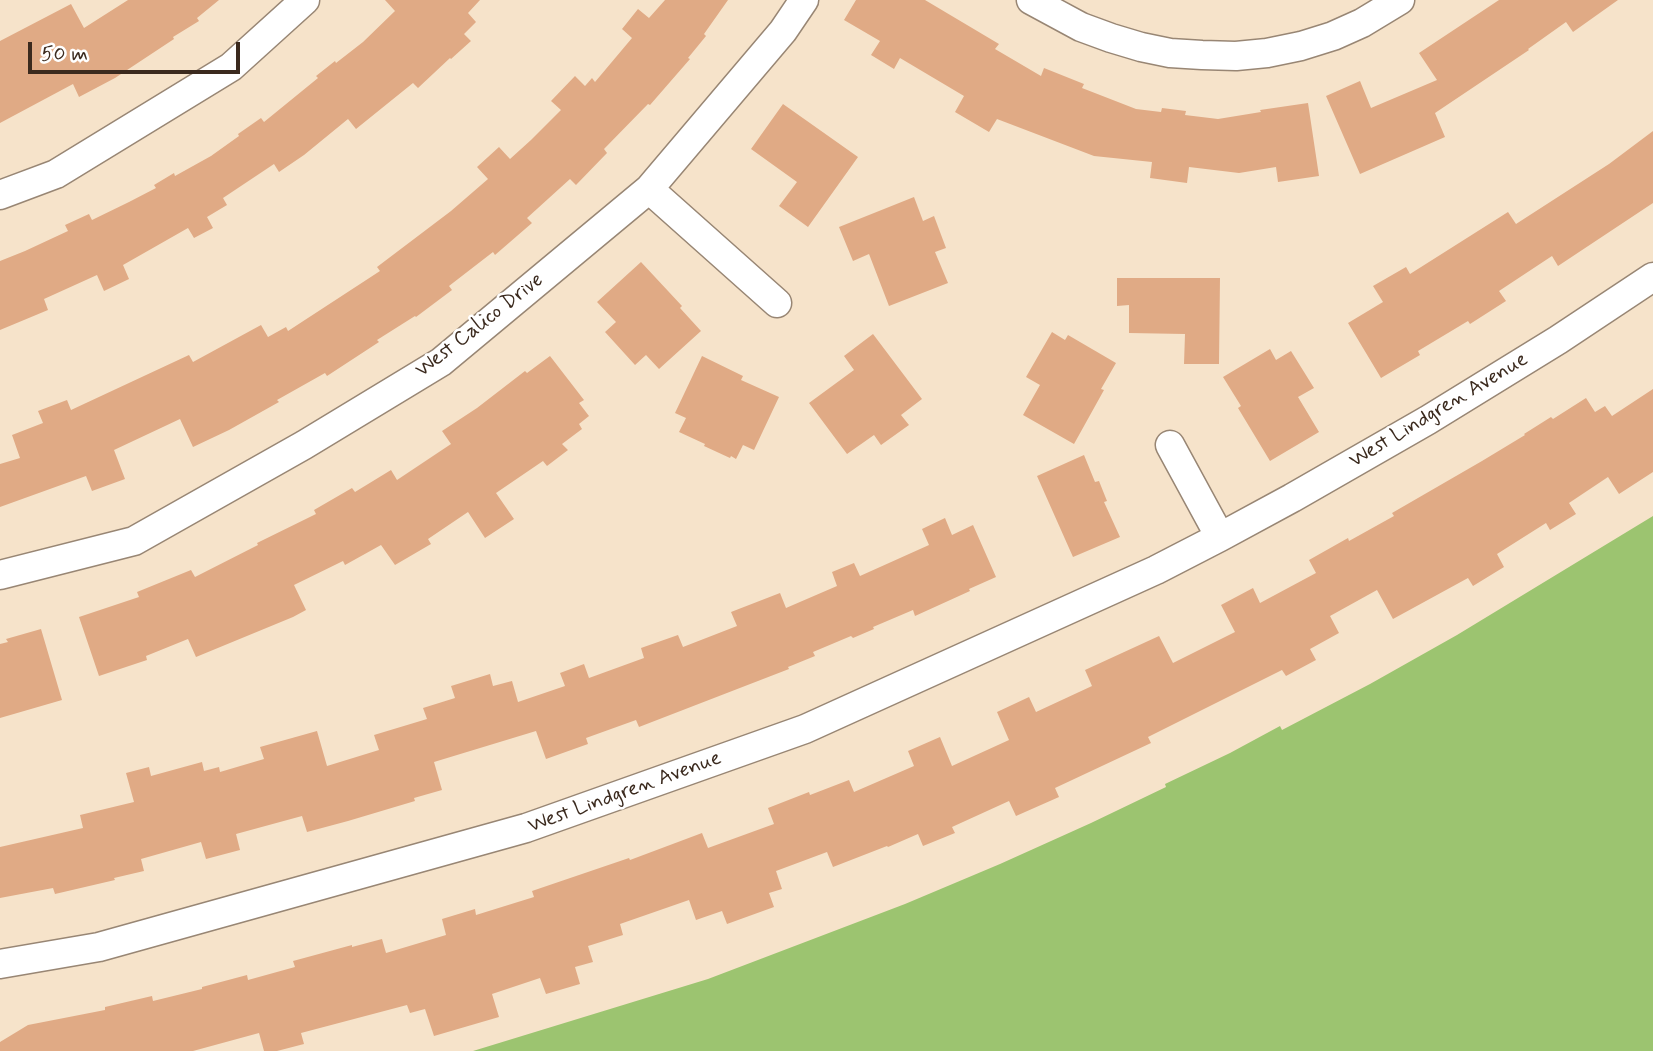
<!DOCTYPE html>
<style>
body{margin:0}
#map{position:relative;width:1653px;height:1051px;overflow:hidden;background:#f6e3ca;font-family:Mynerve,sans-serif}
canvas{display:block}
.scale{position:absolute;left:28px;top:42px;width:212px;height:32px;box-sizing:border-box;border:4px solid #3b2a1e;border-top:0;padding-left:9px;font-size:21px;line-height:24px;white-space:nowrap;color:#3b2a1e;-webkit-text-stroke:5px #fff;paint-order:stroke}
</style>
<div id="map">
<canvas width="1653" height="1051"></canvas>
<div class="scale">50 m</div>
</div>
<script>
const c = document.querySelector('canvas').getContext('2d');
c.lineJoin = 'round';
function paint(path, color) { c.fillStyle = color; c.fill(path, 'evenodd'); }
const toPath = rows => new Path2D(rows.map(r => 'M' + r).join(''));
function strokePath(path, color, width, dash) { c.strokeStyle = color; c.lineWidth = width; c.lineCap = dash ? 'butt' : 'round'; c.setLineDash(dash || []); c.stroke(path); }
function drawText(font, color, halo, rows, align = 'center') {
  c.font = font + ' Mynerve,sans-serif'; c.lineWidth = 5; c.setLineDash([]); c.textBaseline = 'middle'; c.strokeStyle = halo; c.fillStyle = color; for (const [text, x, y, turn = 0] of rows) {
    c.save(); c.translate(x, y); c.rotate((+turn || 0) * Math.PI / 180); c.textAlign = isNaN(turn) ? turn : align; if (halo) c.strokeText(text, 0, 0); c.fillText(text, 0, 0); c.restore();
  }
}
const green = toPath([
 [1653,516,1653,1051,473,1051,708,979,905,904,1000,864,1091,823,1166,787,1165,784,1230,753,1280,726,1282,730,1370,684,1457,635]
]);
const building = toPath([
 [128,0,219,0,197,18,199,21,173,37,174,39,115,78,79,97,73,84,0,123,0,41,71,4,84,28],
 [385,0,480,0,468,13,476,22,464,34,471,41,451,59,450,58,418,88,413,83,356,129,348,119,304,155,279,172,274,164,223,198,227,205,207,217,213,228,194,238,188,228,123,265,129,279,104,291,97,275,44,299,48,310,0,330,0,261,25,251,68,231,65,225,89,214,92,220,129,202,156,188,154,185,174,173,175,176,211,156,239,136,238,134,261,118,264,122,318,78,316,76,335,61,336,63,363,42,395,11],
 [665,0,728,0,704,34,706,36,688,58,690,59,650,105,648,104,604,149,607,153,576,185,570,179,527,218,532,223,495,255,493,252,449,286,452,290,416,317,415,316,377,340,379,342,327,376,325,373,277,400,279,402,229,430,193,447,180,419,114,450,125,479,92,491,86,476,0,507,0,464,20,458,12,435,43,423,38,411,67,400,71,410,189,355,193,362,261,325,268,337,286,327,288,331,380,271,377,267,451,211,488,179,477,167,499,147,510,159,531,140,561,110,551,101,575,76,585,86,592,78,595,82,632,38,622,29,638,9,649,18],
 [856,0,925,0,999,44,995,49,1041,76,1044,68,1084,84,1082,88,1136,109,1161,112,1162,108,1186,111,1185,115,1218,119,1261,112,1260,110,1308,103,1319,176,1278,182,1276,167,1239,173,1189,167,1187,183,1150,178,1152,162,1094,156,997,119,989,132,955,112,964,96,900,58,894,69,871,55,880,41,844,20],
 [1499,0,1618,0,1573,32,1566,22,1528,49,1529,50,1435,113,1445,137,1360,174,1326,96,1360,81,1371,108,1437,80,1419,53],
 [783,104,858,157,808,227,779,206,797,182,751,149],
 [1653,131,1653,203,1558,266,1552,256,1499,291,1506,301,1470,324,1468,321,1418,351,1420,355,1381,378,1348,323,1383,302,1373,286,1406,267,1410,274,1508,212,1516,224,1609,164],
 [914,197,923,221,934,216,946,248,935,252,948,283,889,306,869,254,853,261,839,227],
 [641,262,682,306,680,308,701,331,659,369,646,355,635,365,605,332,616,322,597,302],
 [1117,278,1220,278,1219,364,1184,364,1185,334,1129,333,1129,305,1117,306],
 [1052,332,1065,340,1068,335,1116,363,1101,389,1104,390,1074,444,1023,415,1040,385,1026,377],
 [873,334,922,399,901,415,909,425,881,445,874,435,847,454,809,403,854,370,844,356],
 [1270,349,1276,360,1291,351,1314,388,1298,397,1319,432,1270,461,1238,408,1241,406,1223,377],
 [550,356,584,400,579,403,589,416,579,424,582,429,562,444,568,450,547,466,543,461,496,493,514,519,485,538,468,512,428,539,431,544,395,565,381,545,345,565,343,561,294,585,306,610,293,617,196,657,188,639,146,656,147,660,99,676,79,617,139,597,137,592,191,570,195,577,258,545,257,543,316,514,314,510,352,488,355,492,391,470,397,480,451,444,442,431,477,408,525,371,527,373],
 [702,356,743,376,741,380,779,397,754,450,743,445,736,459,731,456,730,458,704,446,705,444,679,432,686,418,675,413],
 [1653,389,1653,472,1619,494,1608,477,1569,503,1576,514,1550,530,1546,523,1497,554,1504,567,1473,586,1468,578,1393,619,1377,590,1330,616,1339,633,1310,649,1316,660,1286,676,1282,670,1148,737,1151,743,1055,788,1059,797,1016,816,1009,801,952,827,955,833,923,846,918,834,888,847,887,846,833,867,827,852,776,871,782,889,769,893,774,907,727,924,722,911,696,920,689,900,620,924,623,935,588,946,593,962,575,967,580,984,546,994,540,978,492,994,499,1017,434,1036,425,1009,410,1013,407,1005,301,1033,304,1044,277,1051,264,1051,259,1033,193,1051,0,1051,0,1042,28,1025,105,1010,105,1007,152,996,153,1001,202,989,202,987,247,975,248,980,295,967,293,961,352,945,352,947,382,939,386,953,446,935,442,919,475,909,476,915,534,897,532,891,629,858,630,860,702,833,708,848,774,824,768,808,809,792,810,795,849,780,854,792,914,766,908,751,940,737,952,766,1009,740,997,712,1029,697,1036,712,1092,686,1085,670,1159,636,1173,663,1235,632,1221,605,1253,588,1260,603,1316,573,1309,560,1348,538,1349,541,1394,516,1392,513,1482,461,1525,435,1524,434,1551,417,1553,419,1586,398,1595,412,1605,406,1612,416],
 [1084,455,1095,482,1099,481,1107,501,1104,502,1120,537,1073,557,1037,476],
 [945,518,952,535,973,525,996,577,969,589,970,591,915,616,913,610,873,627,874,629,853,638,851,636,813,652,815,656,788,667,789,669,639,727,636,720,586,738,588,744,546,759,536,731,434,762,442,790,414,798,415,801,348,821,307,832,302,816,236,834,240,850,206,859,201,842,141,859,144,871,114,878,115,880,55,894,53,888,0,898,0,847,83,828,80,815,134,802,126,773,149,767,151,776,202,762,204,771,219,767,220,772,264,759,260,747,317,731,327,766,379,750,374,735,427,719,423,708,455,698,451,686,490,674,493,686,512,681,518,702,565,686,560,673,584,664,589,678,644,658,641,648,678,635,683,647,737,626,731,612,780,593,786,608,837,586,832,572,854,563,860,576,929,545,922,529],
 [41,629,62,700,0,718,0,644,8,642,6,639]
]);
const minor = toPath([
 [1031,0,1081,27,1111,38,1141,47,1170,53,1202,55,1236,56,1267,53,1301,46,1333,36,1362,23,1400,0],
 [649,189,777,303],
 [0,195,56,174,231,67,305,0],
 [1170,445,1220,537],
 [0,575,134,541,304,445,441,362,649,189,783,31,804,0],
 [0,964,99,947,526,828,805,729,1156,570,1220,537,1292,498,1428,420,1558,340,1653,277]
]);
const streetNames = [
 ["West Calico Drive",480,326,-38],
 ["West Lindgren Avenue",1439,411,-31],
 ["West Lindgren Avenue",625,793,-20]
];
paint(green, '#9cc470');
paint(building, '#e0aa85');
strokePath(minor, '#988674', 31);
strokePath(minor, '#fff', 28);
drawText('21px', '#3b2a1e', '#fff', streetNames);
</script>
